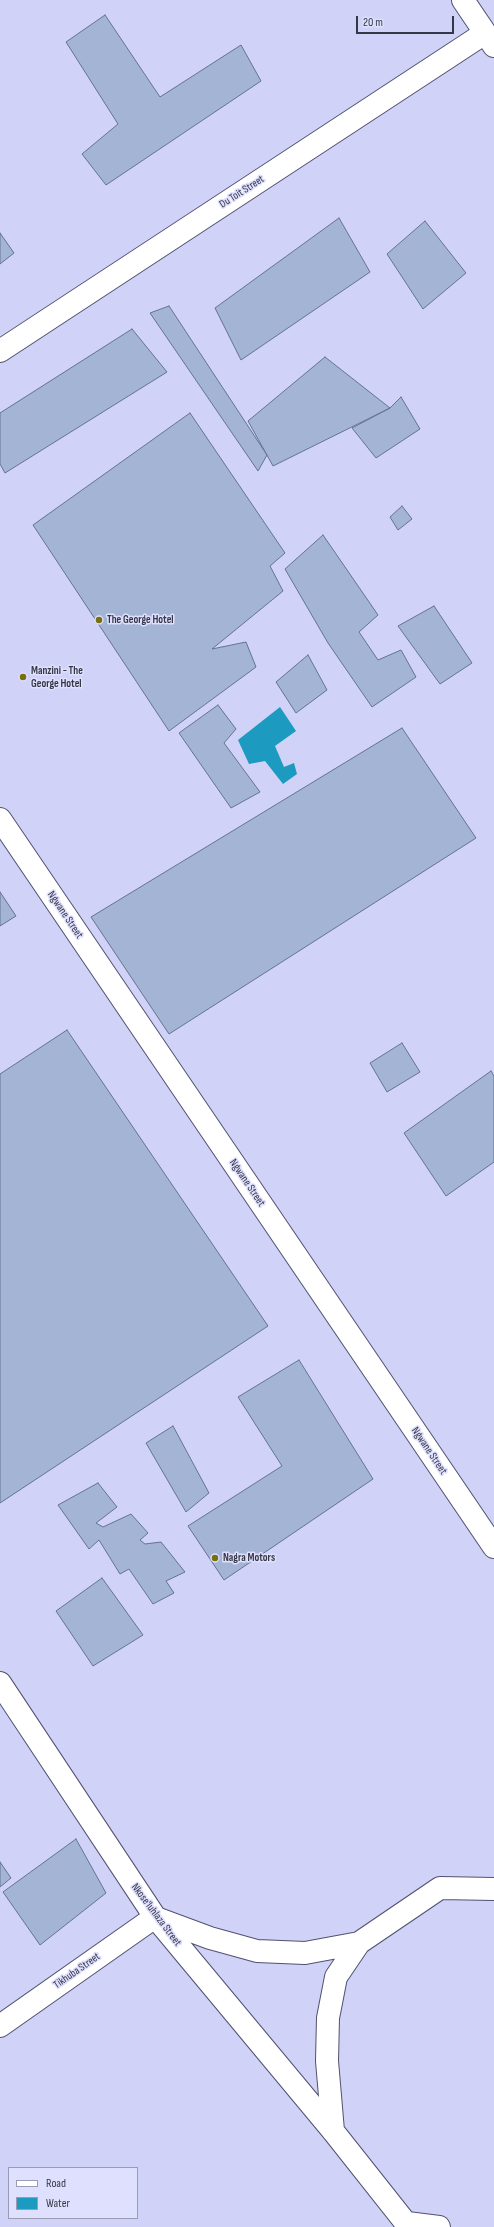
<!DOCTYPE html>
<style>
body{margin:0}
#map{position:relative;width:494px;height:2227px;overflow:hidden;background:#d0d2f7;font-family:"Sofia Sans Condensed",sans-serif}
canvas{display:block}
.legend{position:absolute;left:8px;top:2167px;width:130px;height:52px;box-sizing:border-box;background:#dee0fe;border:1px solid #9b9cb4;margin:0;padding:5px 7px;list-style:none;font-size:12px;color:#363746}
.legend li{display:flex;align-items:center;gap:8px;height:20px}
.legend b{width:20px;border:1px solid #9b9cb4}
.scale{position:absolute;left:356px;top:16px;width:98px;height:18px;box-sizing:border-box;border:2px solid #363746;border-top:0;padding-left:5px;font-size:12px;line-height:14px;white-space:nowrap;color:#363746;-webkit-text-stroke:3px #dee0fe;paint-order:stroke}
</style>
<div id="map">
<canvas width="494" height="2227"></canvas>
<ul class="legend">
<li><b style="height:5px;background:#fff"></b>Road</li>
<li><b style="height:11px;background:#1c9abf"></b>Water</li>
</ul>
<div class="scale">20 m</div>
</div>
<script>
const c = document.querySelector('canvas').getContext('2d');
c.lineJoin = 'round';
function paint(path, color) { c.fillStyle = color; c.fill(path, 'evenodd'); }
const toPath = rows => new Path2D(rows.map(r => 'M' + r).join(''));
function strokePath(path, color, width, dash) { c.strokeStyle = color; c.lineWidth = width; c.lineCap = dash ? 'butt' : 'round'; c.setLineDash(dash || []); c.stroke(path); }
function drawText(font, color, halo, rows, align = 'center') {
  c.font = font + ' "Sofia Sans Condensed",sans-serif'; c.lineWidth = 3; c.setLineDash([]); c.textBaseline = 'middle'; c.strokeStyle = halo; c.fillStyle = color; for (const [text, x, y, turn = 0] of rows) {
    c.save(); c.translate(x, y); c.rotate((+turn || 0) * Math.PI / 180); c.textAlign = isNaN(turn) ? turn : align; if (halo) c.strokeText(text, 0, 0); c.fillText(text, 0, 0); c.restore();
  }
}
const water = toPath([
 [280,707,296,731,275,746,284,767,294,763,297,774,283,784,265,761,249,764,238,740]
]);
const building = toPath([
 [105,15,160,97,241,45,261,81,106,185,82,154,118,124,66,42,105,15],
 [339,218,370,272,241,360,215,308,339,218],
 [425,221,466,273,423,309,387,254,425,221],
 [0,233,14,253,0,264,0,233],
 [169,306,267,455,258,471,150,313,169,306],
 [132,329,167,372,5,473,0,464,0,413,132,329],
 [325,357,390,408,273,466,248,421,325,357],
 [401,397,420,429,376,458,352,428,390,408,401,397],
 [190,413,285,553,270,566,283,591,212,649,246,642,256,667,169,731,33,525,190,413],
 [402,506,412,519,398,530,390,517,402,506],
 [323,535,378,615,359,632,378,660,401,650,416,677,372,707,328,643,285,569,323,535],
 [434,606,472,663,440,684,398,626,434,606],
 [308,655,327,690,296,713,276,682,308,655],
 [218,705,236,729,224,743,260,792,231,808,179,733,218,705],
 [402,728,476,838,169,1034,91,917,402,728],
 [0,892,16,916,0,926,0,892],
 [67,1030,268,1326,0,1503,0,1074,67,1030],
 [402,1043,420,1072,387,1092,370,1063,402,1043],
 [491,1071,494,1076,494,1162,446,1196,404,1133,491,1071],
 [299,1360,373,1479,224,1580,188,1526,282,1466,238,1397,299,1360],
 [173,1426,209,1493,186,1512,146,1443,173,1426],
 [98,1483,117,1507,96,1523,103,1527,131,1514,148,1533,140,1540,145,1544,161,1542,185,1572,166,1581,174,1593,153,1604,129,1569,120,1574,99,1540,89,1549,58,1505,98,1483],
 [102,1578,143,1635,93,1666,56,1611,102,1578],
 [76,1839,106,1893,40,1945,3,1892,76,1839],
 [0,1862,11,1878,0,1887,0,1862]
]);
const minor = toPath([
 [463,0,494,46],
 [0,351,485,33]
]);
const tertiary = toPath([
 [0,2026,155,1917]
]);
const primary = toPath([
 [0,819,494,1547],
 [0,1683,155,1917,333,2131,409,2227],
 [156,1918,210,1938,257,1951,305,1953,359,1943],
 [333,2131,327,2061,328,2018,336,1977,359,1943,440,1888,494,1889],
 [407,2223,439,2227]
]);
const markers = [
 [99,620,4,"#786f0e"],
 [23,677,4,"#786f0e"],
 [215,1558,4,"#786f0e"]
];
const streetNames = [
 ["Du Toit Street",242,192,-33],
 ["Ngwane Street",65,915,56],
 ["Ngwane Street",247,1183,56],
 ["Ngwane Street",429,1451,56],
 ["Nkose'luhlaza Street",156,1915,53],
 ["Tikhuba Street",77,1971,-35]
];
const poiNames = [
 ["The George Hotel",107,620],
 ["Manzini - The",31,671],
 ["George Hotel",31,684],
 ["Nagra Motors",223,1558]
];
paint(water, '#1c9abf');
paint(building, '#a3b4d5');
strokePath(building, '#637391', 1);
strokePath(minor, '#515171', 24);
strokePath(tertiary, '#515171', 24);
strokePath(primary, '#515171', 24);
strokePath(minor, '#fff', 22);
strokePath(tertiary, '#fff', 22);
strokePath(primary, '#fff', 22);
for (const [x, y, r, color] of markers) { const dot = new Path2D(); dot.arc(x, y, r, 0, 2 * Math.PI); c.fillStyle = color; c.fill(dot); strokePath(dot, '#dee0fe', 1.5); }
drawText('11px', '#363746', '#dee0fe', streetNames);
drawText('bold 11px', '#363746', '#dee0fe', poiNames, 'left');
</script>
